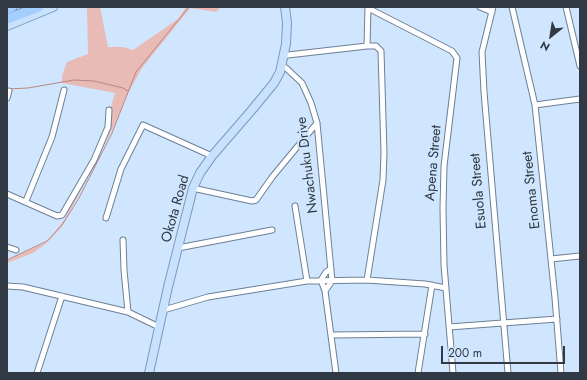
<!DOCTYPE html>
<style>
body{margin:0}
#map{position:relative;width:587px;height:380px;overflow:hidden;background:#d0e6ff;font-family:Jost,sans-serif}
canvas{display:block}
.frame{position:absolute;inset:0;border:8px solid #313a44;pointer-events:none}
.north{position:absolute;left:531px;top:16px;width:40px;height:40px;-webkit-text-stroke:3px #d0e6ff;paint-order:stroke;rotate:210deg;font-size:11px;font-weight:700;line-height:16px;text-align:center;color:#313a44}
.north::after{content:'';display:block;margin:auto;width:14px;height:18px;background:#313a44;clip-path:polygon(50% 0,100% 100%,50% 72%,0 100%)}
.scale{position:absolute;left:441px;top:346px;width:124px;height:18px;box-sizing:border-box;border:2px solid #313a44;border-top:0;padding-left:5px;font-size:12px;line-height:14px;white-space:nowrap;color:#313a44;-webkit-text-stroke:3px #d0e6ff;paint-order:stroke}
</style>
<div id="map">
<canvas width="587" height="380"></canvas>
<div class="frame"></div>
<div class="north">N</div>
<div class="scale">200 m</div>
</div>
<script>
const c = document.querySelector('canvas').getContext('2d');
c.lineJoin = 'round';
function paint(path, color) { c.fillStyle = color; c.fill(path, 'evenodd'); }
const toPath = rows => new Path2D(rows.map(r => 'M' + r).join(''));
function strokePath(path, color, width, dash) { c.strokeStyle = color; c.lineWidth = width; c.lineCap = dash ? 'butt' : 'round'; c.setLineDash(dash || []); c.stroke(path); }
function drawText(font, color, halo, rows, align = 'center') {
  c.font = font + ' Jost,sans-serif'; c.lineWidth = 4; c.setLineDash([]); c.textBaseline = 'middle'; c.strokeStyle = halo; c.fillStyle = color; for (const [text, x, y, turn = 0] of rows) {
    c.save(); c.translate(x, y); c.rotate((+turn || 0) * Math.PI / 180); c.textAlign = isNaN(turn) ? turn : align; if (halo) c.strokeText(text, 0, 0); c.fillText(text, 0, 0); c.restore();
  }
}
const green = toPath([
 [87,7,100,7,108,47,123,47,133,50,178,19,186,7,221,7,216,12,190,8,142,68,126,97,114,126,63,225,48,242,33,253,7,263,7,261,22,253,47,242,65,219,93,162,103,133,115,93,62,83,62,76,67,62,88,54]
]);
const stream = toPath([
 [7,89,28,88,74,80,94,81,123,88,128,91],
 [7,260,47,241,62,225,79,198,112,133,136,72,189,7]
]);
const street = toPath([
 [480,7,492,12],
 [493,7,482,52,484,92,508,373],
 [512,7,535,105,555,298,561,373],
 [566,7,580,66],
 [368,8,452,51,457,58,444,166,443,208,444,265,453,373],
 [367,46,376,46,381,51,384,153,383,180,367,280],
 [288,55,367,46,368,7],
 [286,68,302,83,311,103,317,123,332,281],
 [7,98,9,91],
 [535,105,580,99],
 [197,189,252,201,256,200,273,176,317,123],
 [7,194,57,216,62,215,94,160,108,127,109,110],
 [26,201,52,137,64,90],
 [295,206,307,281],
 [106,218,121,169,143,125,212,156],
 [123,240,124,270,128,312],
 [7,247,16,250],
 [178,248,272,230],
 [551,259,580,256],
 [321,280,325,291,336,373],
 [321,280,326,272,331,269],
 [7,286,23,287,128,312,159,327],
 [325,291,332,281],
 [167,309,208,297,307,281,367,280,425,284,446,288],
 [449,327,557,319],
 [332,335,425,334],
 [37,373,62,296],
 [418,373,432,285]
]);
const primary = toPath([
 [7,26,53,7],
 [149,373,168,287,193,188,200,173,212,156,251,111,274,83,280,72,286,44,287,23,285,7]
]);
const highway = toPath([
 [7,9,12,7],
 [7,19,39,7]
]);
const streetNames = [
 ["Apena Street",434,163,-85],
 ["Nwachuku Drive",308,165,-97],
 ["Enoma Street",532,190,-96],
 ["Esuola Street",479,191,-95],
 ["Okota Road",176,209,-74]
];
paint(green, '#e8bbb6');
strokePath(stream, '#ba8781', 1);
strokePath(street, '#6c7f96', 7);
strokePath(primary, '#7c9abc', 10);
strokePath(highway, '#7c9abc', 11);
strokePath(street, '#fff', 5);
strokePath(primary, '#c8e2fe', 8);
strokePath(highway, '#a4cefd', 9);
drawText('14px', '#313a44', '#d0e6ff', streetNames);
</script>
